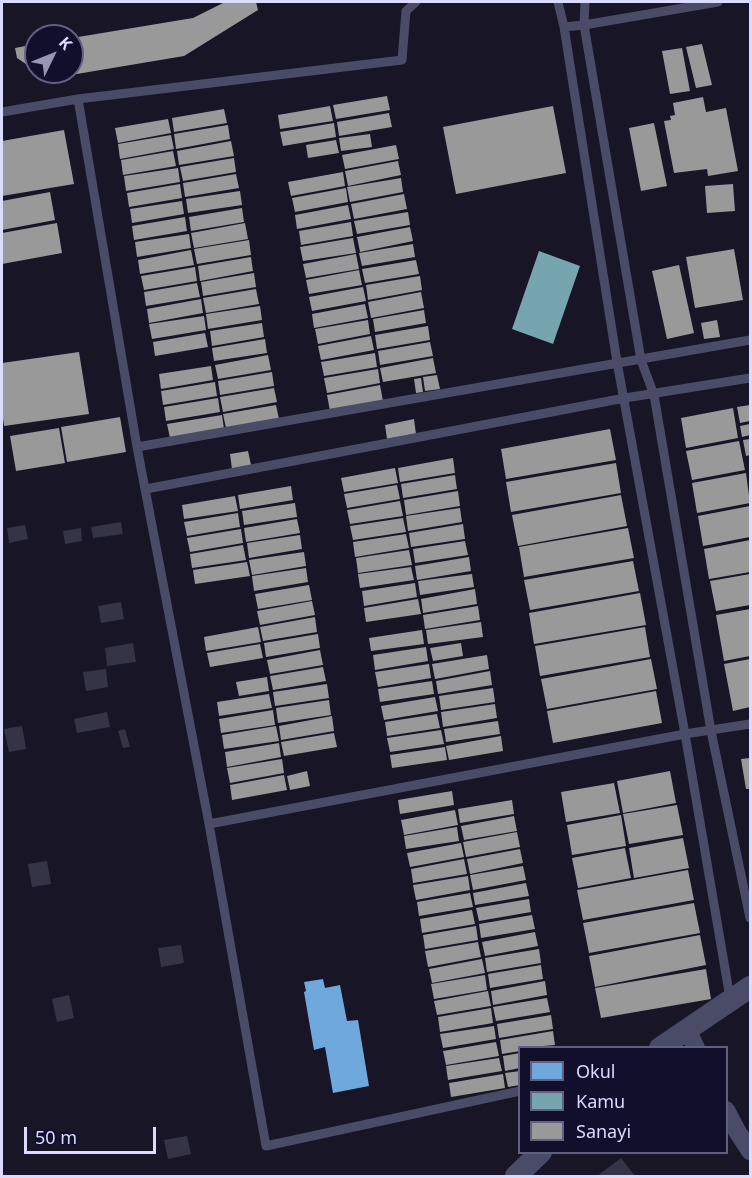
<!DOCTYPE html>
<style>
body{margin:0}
#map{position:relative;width:752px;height:1178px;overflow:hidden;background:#171526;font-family:"Noto Sans",sans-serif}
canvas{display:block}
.frame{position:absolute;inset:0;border:3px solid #dbdaff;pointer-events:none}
.legend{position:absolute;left:518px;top:1046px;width:210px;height:108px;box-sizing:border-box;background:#120f2c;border:2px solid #626080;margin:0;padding:8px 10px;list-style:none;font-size:18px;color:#dbdaff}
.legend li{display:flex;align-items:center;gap:12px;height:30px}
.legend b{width:30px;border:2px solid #626080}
.north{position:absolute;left:24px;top:24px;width:60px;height:60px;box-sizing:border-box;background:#120f2c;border:2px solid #626080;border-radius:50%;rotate:47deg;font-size:16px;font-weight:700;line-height:24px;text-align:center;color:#dbdaff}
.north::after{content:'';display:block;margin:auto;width:21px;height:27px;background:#9695b3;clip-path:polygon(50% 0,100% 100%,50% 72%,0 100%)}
.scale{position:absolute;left:24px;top:1127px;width:132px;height:27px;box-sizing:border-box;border:3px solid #dbdaff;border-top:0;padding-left:8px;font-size:18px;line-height:21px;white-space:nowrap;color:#dbdaff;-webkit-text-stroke:4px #120f2c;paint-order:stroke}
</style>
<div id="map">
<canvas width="752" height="1178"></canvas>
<div class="frame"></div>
<ul class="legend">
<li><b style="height:16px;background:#6fa8dc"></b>Okul</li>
<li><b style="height:16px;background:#76a5af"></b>Kamu</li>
<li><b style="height:16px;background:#999"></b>Sanayi</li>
</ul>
<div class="north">K</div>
<div class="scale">50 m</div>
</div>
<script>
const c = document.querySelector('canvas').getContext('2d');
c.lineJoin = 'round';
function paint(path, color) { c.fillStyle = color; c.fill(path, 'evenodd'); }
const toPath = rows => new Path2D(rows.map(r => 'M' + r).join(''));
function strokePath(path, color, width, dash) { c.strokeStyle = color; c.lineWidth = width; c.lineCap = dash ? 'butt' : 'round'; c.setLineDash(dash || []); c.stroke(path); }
const schools = toPath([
 [323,979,325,988,340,985,347,1021,358,1020,369,1086,333,1093,325,1047,314,1050,304,992,306,991,304,982]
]);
const public = toPath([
 [539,251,580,266,553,344,512,329]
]);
const industry = toPath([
 [225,2,256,2,258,10,184,56,47,79,37,72,72,72,72,38,193,18],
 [36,44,36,71,17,58,15,48],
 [702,44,712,85,696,88,686,47],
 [682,48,690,91,670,94,662,51],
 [387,96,390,110,336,119,333,105],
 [703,97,706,112,726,108,738,171,708,176,707,169,674,173,664,121,671,120,670,116,675,115,673,103],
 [330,106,333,121,280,129,278,115],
 [553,106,566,173,456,194,443,127],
 [224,109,227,123,174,132,172,118],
 [389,113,392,127,339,136,337,122],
 [168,119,171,133,118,143,115,128],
 [334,123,336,137,283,146,280,132],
 [654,123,667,186,641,191,629,128],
 [228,125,230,139,176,149,174,134],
 [64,130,74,184,2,196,2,141],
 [370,134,372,147,341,151,339,138],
 [171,135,174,149,120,159,118,144],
 [336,140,339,153,308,158,306,145],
 [231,141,234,156,179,165,177,151],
 [396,145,399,159,345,169,342,155],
 [173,151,176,166,123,175,121,160],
 [234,158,236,172,183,181,180,167],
 [398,161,401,175,348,186,345,171],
 [178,168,180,182,126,191,124,176],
 [343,172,345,186,291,196,288,182],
 [236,174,239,188,185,197,183,183],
 [401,178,403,192,350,202,347,187],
 [180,184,182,198,129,207,127,193],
 [733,184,735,211,707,213,705,186],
 [346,188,348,202,295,212,292,198],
 [240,191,242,205,188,213,186,199],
 [50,192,55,220,2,230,2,201],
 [404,194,407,209,354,219,351,204],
 [182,201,184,214,132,223,130,209],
 [348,205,351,219,297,229,295,215],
 [242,208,244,222,191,231,189,217],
 [408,212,410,225,357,234,354,221],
 [185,217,187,231,134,240,132,226],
 [351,222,353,236,301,245,299,231],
 [57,223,62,253,2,264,2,233],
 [245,223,248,239,194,248,191,233],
 [410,227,413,241,360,252,357,237],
 [189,234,191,248,137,257,135,242],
 [353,238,356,253,303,261,300,247],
 [249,240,251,255,197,264,194,249],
 [413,244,415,257,362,266,359,253],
 [734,249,743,300,695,308,686,257],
 [191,250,194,265,140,274,138,260],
 [356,254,359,269,306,278,303,264],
 [251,257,253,271,200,281,198,266],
 [416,260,419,274,365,283,362,269],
 [679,265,694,333,667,339,652,271],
 [195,267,197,281,144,290,141,276],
 [359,270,362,285,309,294,306,280],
 [254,273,256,287,203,296,201,282],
 [420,276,422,290,368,300,366,285],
 [197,283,200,297,146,306,144,292],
 [363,287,366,301,312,311,309,297],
 [256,289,259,304,206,313,203,298],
 [421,292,424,308,371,318,368,302],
 [201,299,203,313,149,323,147,309],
 [365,304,368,318,314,328,312,314],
 [260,306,262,320,208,329,206,314],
 [424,310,426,323,375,332,373,319],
 [204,316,206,330,152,339,149,324],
 [368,320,370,334,318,344,315,329],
 [717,320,720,337,704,339,701,323],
 [262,323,264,337,212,346,210,331],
 [428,326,430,340,377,349,375,335],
 [205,333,208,347,155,356,153,342],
 [371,336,374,350,321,360,318,346],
 [265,339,267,353,214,361,212,348],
 [430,342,433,356,380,365,378,351],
 [79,352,89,414,4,426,2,411,2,363],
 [375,353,377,367,324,376,321,362],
 [268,355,271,370,218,379,215,365],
 [433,358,436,373,383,382,380,368],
 [211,366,213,380,161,389,159,374],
 [378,369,380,383,327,393,324,378],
 [272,372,274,386,220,395,218,381],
 [437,375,440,389,425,391,423,377],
 [421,378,423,392,416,393,414,379],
 [215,382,217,396,163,405,161,391],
 [380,385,383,401,330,411,327,395],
 [274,388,277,402,223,412,220,397],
 [218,398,220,412,166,421,164,407],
 [276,405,279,419,226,428,223,414],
 [750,405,750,421,740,423,737,407],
 [733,408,738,438,686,448,681,418],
 [222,415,224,429,170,438,167,424],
 [120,417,126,452,67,462,61,427],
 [414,419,416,434,387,439,385,425],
 [750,424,750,435,742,437,740,426],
 [59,428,65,463,16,471,10,436],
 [610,429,616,460,506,479,501,449],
 [750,439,750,455,746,456,743,440],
 [739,441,745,470,692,480,686,451],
 [248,451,251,465,232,469,230,454],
 [453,458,455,473,400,482,398,468],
 [616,463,621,493,511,512,506,482],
 [395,468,398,483,344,492,341,478],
 [746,473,750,503,697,513,692,483],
 [455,475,457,489,403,498,401,484],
 [397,485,400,499,347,508,344,494],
 [291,486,293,500,240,509,238,495],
 [458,491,460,506,406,515,404,500],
 [621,495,627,526,518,546,512,515],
 [235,496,238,511,184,519,182,505],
 [400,501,403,516,350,524,347,510],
 [295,503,297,517,244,525,242,511],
 [750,506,750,537,703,546,698,516],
 [460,508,462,522,408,531,406,516],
 [238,513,240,527,187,536,184,522],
 [403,518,406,532,353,540,350,526],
 [297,519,300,533,246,542,244,528],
 [463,524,465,539,411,547,409,533],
 [628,528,634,558,524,577,519,547],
 [241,529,243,543,190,552,187,538],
 [406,534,409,548,355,557,353,542],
 [300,535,302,549,249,558,247,543],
 [750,540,750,572,709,579,704,549],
 [465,541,468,555,415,563,413,549],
 [243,545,246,560,192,568,190,554],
 [409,550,412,565,358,573,356,558],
 [304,552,306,566,252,575,249,560],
 [469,557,471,571,417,580,415,566],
 [633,561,639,591,530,610,524,580],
 [247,562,250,576,195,584,193,570],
 [411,567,414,580,360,588,358,574],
 [306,568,308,582,254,591,252,576],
 [472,574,474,587,420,595,418,581],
 [750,574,750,605,716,611,710,581],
 [415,583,417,597,364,606,362,591],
 [309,585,312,600,258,609,255,594],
 [475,589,477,604,423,613,421,599],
 [640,593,646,625,534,644,529,613],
 [418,599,421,614,366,622,364,608],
 [312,601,315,615,260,625,257,611],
 [478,606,480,620,425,629,423,615],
 [750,609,750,656,724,661,716,615],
 [315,617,317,632,263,641,260,627],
 [481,622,483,637,428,644,426,630],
 [258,627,261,642,206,651,204,637],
 [645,627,650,657,540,676,535,646],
 [422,630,424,644,371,651,369,638],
 [318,634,320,648,266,657,264,643],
 [461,643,463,656,433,661,430,648],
 [260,644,263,658,210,667,207,653],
 [426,647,428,661,375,670,373,655],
 [320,650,323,665,270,674,267,660],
 [487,655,489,669,435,679,432,664],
 [651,659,657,689,547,709,541,679],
 [750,659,750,707,733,711,724,664],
 [429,664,431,678,378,687,375,672],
 [323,667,326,681,273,690,270,676],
 [490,671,492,685,438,694,436,681],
 [267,677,269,691,239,696,236,682],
 [432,681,434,694,380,702,378,689],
 [327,684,329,698,275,706,273,692],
 [493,688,495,702,441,710,439,696],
 [656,691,662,723,553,743,547,711],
 [269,694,272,708,219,716,217,702],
 [435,697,438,711,384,720,381,706],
 [329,700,331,715,278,723,276,708],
 [495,704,497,718,443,727,441,712],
 [273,710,275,725,221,733,219,719],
 [437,714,440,728,387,736,385,722],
 [332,716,334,731,281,740,279,726],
 [498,721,500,734,446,742,444,729],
 [276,726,279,741,224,749,222,735],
 [441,730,444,744,390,752,387,738],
 [334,733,337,747,284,756,281,742],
 [501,736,503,751,449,760,446,746],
 [279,743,281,757,227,767,225,752],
 [445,747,447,760,392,768,390,755],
 [750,758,750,789,746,789,741,759],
 [282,759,284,773,230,783,227,768],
 [307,771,310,786,290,790,287,776],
 [670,771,676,803,623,813,617,781],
 [284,775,287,790,232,800,230,785],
 [614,783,620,813,566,822,561,792],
 [452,791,454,805,400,814,398,800],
 [512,800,514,814,460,823,458,809],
 [677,805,683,835,629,844,623,814],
 [455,810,458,825,404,835,401,820],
 [621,815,626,846,572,855,567,825],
 [514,816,517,831,464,840,461,826],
 [457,827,459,841,406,849,404,836],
 [517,832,520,847,466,857,463,842],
 [683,838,689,868,634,878,629,848],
 [461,843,464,857,410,867,407,853],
 [625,848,631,878,578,888,572,858],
 [520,849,523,863,470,874,467,859],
 [464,859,467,874,413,883,411,869],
 [523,866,526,880,473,890,470,875],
 [688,870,694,900,583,920,577,890],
 [468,876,470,890,416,900,413,885],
 [526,883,529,896,475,905,473,893],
 [470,893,473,907,419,916,417,902],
 [529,899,531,912,479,921,476,908],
 [694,903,700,933,589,953,583,923],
 [472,910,475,924,422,933,420,919],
 [532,915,535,929,481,938,479,924],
 [476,926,478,940,425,949,423,935],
 [535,932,538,946,485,956,482,942],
 [700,935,706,965,595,987,589,956],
 [478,942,481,957,428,967,425,951],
 [539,949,541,963,487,972,485,958],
 [482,959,485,973,432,983,429,969],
 [541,965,543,979,490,988,488,974],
 [706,969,711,999,601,1018,595,988],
 [485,975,487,990,434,999,431,984],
 [545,981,547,995,493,1005,491,991],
 [488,991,491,1006,437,1015,434,1001],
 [547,998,550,1012,496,1021,493,1007],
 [491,1008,493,1023,440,1032,438,1017],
 [551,1015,553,1029,499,1038,497,1024],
 [494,1026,496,1039,443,1048,440,1034],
 [553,1031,555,1045,520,1048,520,1051,502,1054,500,1040],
 [496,1042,499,1056,446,1065,443,1051],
 [520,1053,520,1068,505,1071,503,1056],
 [499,1058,502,1071,448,1080,446,1066],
 [520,1071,520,1085,508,1087,505,1073],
 [503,1074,505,1088,451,1097,449,1083]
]);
const building = toPath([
 [121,522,123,534,93,538,91,527],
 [25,525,28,539,9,543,7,528],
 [81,528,82,541,65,544,63,531],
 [121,602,124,619,101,623,98,606],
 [133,643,136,662,107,666,105,648],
 [106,669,108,687,86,691,83,672],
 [107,712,110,727,77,733,74,719],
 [22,726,26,749,9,752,4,729],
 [125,729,130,747,123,748,118,731],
 [47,861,51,884,32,887,28,864],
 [181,945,184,963,161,967,158,948],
 [69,995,74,1018,57,1022,52,999],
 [187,1136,191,1154,168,1159,164,1140],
 [621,1158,635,1176,597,1176]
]);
const service = toPath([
 [558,2,564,27,617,362,685,734,730,998],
 [585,2,584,25,641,360,654,395,711,731,750,918],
 [564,27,584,25,718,2],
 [78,99,137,447,209,824,266,1146,520,1091],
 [2,112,78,99,402,60,406,11,416,2],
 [137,447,750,340],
 [146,489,625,398,750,378],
 [209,824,685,734,750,724]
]);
const minor = toPath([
 [687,1029,696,1048],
 [726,1110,737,1131,750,1151]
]);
const tertiary = toPath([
 [660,1048,750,987],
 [516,1176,541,1152]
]);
paint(schools, '#6fa8dc');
paint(public, '#76a5af');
paint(industry, '#999');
paint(building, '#353447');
strokePath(service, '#4a4b67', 9);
strokePath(minor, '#4a4b67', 18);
strokePath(tertiary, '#4a4b67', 22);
</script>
